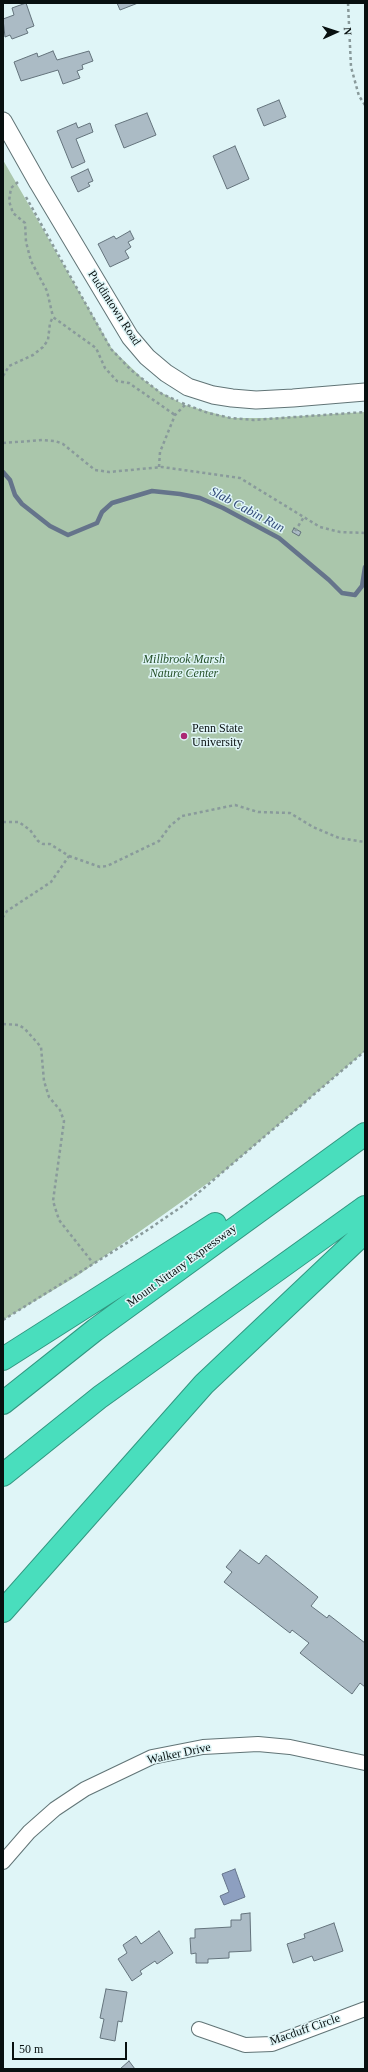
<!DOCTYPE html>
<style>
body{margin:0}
#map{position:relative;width:368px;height:2072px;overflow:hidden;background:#dff5f7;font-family:Georgia,serif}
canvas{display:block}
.frame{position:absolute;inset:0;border:4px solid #081010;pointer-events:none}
.north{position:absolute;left:316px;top:12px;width:40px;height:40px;-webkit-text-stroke:3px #dff5f7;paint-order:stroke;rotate:87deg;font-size:11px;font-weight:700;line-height:16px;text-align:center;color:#081010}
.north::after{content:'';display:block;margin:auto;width:14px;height:18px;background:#081010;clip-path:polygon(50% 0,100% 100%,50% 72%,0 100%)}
.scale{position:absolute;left:12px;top:2042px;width:115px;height:18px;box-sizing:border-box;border:2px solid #081010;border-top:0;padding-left:5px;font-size:12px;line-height:14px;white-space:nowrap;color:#081010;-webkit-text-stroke:3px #dff5f7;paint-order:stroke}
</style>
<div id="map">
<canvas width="368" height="2072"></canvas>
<div class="frame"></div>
<div class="north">N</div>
<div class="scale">50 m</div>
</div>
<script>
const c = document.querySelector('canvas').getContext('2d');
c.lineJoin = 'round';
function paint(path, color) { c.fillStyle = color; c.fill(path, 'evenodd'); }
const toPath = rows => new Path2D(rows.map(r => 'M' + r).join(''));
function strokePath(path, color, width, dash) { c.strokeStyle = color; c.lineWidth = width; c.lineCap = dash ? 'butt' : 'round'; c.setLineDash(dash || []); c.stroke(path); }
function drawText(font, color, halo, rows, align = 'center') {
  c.font = font + ' Georgia,serif'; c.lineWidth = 3; c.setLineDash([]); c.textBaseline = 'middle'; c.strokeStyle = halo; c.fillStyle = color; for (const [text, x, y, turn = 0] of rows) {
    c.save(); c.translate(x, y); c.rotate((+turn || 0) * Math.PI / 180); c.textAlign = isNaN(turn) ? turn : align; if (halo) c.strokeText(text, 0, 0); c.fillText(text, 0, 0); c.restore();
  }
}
const green = toPath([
 [3,160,112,349,144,380,162,393,185,405,231,418,270,418,365,412,365,1051,222,1173,77,1276,3,1320]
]);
const water = toPath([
 [235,1869,245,1897,224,1905,220,1896,229,1892,222,1874,235,1869]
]);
const stream = toPath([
 [3,472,10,480,15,495,22,504,50,526,68,535,97,523,102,512,112,503,152,491,180,494,200,498,223,508,279,538,329,580,342,593,355,595,362,586,365,567]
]);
const building = toPath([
 [26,3,34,26,26,29,28,33,12,39,10,35,5,37,3,19,14,15,12,8,26,3],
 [117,3,138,3,120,10,117,3],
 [53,51,57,60,89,51,93,61,82,65,83,69,77,71,80,78,63,84,58,70,21,81,14,62,37,53,38,57,53,51],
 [279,100,286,117,264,126,257,109,279,100],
 [147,113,156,135,124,148,115,125,147,113],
 [76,123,78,128,90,123,93,132,76,139,85,162,72,168,57,131,76,123],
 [235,146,249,179,227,189,213,156,235,146],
 [88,169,93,181,88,183,90,186,78,192,71,177,88,169],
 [130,231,134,239,128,242,131,247,125,251,129,258,110,267,98,244,114,236,116,239,130,231],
 [294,528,301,532,299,536,292,532,294,528],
 [240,1550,259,1564,266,1555,318,1597,311,1606,327,1618,329,1615,365,1643,365,1687,360,1683,352,1694,300,1653,309,1643,292,1630,290,1633,224,1582,232,1572,226,1567,240,1550],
 [250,1913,251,1951,229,1952,229,1958,208,1959,208,1963,196,1963,196,1953,191,1954,190,1938,195,1938,195,1929,231,1927,231,1920,241,1920,241,1914,250,1913],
 [334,1923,343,1951,314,1961,312,1956,293,1963,287,1944,305,1938,304,1934,334,1923],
 [159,1931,173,1953,157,1964,155,1961,140,1971,142,1974,132,1981,118,1959,127,1953,123,1945,136,1936,141,1944,159,1931],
 [106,1989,127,1992,122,2022,118,2021,115,2041,100,2038,104,2019,100,2018,106,1989],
 [129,2061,135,2069,120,2069,129,2061]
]);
const path = toPath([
 [348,3,351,67,359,96,365,105],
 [18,182,11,188,9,201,13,213,25,223,26,242,31,261,47,291,53,317],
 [26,197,111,349,131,370,162,394,178,401],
 [3,376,9,366,33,355,43,347,48,340,50,323,53,317,96,348,105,368,117,381,129,383,175,415],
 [182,403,208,413,231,418,253,420,365,412],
 [3,443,43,440,55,441,63,444,95,470,109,472,162,467,240,478,320,527,340,532,365,533],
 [159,467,160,452,175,415,185,405],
 [295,531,304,517],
 [3,822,19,822,30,830,38,841,43,844,50,844,69,856,51,882,7,911,3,917],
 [69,856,100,867,107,866,159,841,170,826,182,816,235,805,258,812,290,813,313,827,339,838,365,842],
 [3,1024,19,1025,25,1029,41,1047,44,1081,49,1097,60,1110,64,1121,53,1201,59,1220,93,1263],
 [3,1320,146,1231,184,1205,365,1051]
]);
const minor = toPath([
 [3,1862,29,1832,55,1809,85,1789,152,1757,203,1747,258,1744,290,1747,365,1763],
 [199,2029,245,2045,272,2044,365,2009]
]);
const tertiary = toPath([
 [3,121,38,183,130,337,147,357,166,373,188,387,213,395,232,398,256,400,293,398,365,392]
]);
const motorway = toPath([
 [3,1359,215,1224],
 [3,1403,95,1330,365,1134],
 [3,1475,100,1397,365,1207],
 [3,1611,204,1384,365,1232]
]);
const markers = [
 [184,736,4,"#ab2874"]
];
const streetNames = [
 ["Puddintown Road",114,308,57],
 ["Mount Nittany Expressway",182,1266,-36],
 ["Walker Drive",179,1754,-12],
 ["Macduff Circle",305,2030,-19]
];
const parkNames = [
 ["Millbrook Marsh",184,660],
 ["Nature Center",184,674]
];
const poiNames = [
 ["Penn State",192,729],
 ["University",192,743]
];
const waterNames = [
 ["Slab Cabin Run",247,510,28]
];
paint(green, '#aac6ab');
paint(water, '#8d9fc0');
strokePath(water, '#65748b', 1);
strokePath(stream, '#65748b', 4.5);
paint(building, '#abbbc5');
strokePath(building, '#64737c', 1);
strokePath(minor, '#617476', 16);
strokePath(tertiary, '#617476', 19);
strokePath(motorway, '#329680', 24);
strokePath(path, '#899a9b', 2.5, [3, 3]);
strokePath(minor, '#fff', 14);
strokePath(tertiary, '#fff', 17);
strokePath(motorway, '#49debd', 22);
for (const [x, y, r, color] of markers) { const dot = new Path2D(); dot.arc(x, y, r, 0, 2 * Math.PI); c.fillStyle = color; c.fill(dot); strokePath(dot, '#dff5f7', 1.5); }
drawText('12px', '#081010', '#dff5f7', streetNames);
drawText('italic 12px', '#255129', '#dff5f7', parkNames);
drawText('12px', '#081010', '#dff5f7', poiNames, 'left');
drawText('italic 13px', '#334b79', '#dff5f7', waterNames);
</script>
